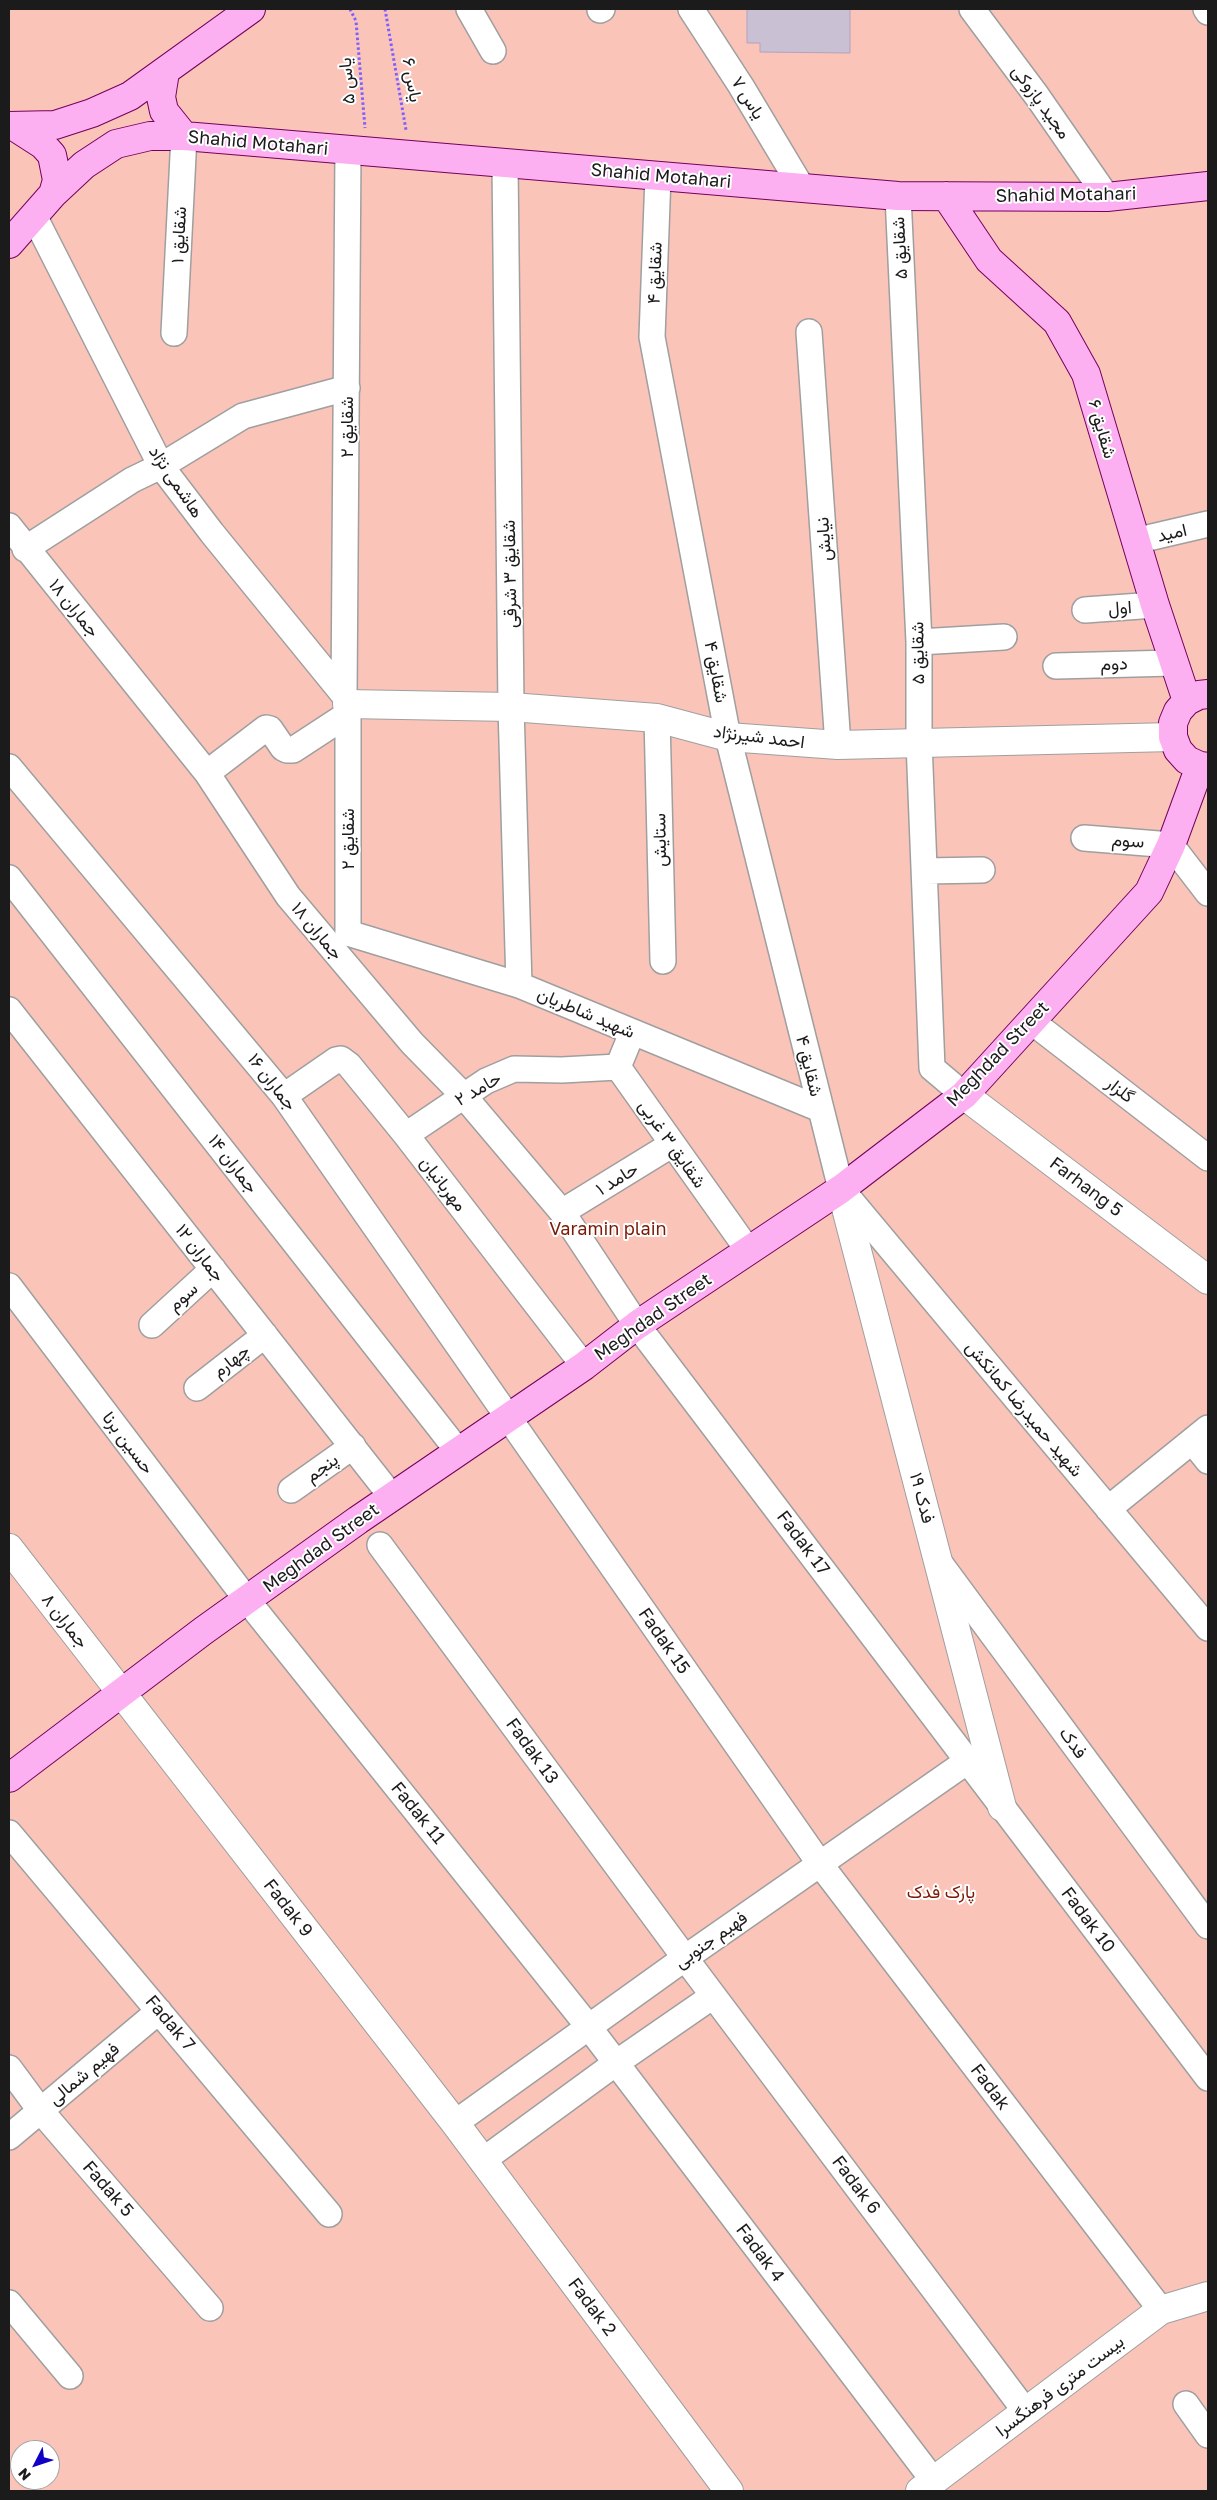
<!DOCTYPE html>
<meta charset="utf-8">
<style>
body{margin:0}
#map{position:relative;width:1217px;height:2500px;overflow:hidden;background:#eae0ed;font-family:"Golos Text",sans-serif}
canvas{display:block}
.frame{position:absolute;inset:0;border:10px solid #1b1b1b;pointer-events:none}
.north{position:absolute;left:10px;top:2440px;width:50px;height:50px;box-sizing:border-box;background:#fff;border:1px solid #a4a4a4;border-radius:50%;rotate:229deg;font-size:14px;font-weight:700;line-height:20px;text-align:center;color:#1b1b1b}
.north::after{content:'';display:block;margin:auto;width:18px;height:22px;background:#1100c6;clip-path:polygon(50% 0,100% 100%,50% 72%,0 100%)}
</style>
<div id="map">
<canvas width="1217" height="2500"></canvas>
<div class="frame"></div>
<div class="north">N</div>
</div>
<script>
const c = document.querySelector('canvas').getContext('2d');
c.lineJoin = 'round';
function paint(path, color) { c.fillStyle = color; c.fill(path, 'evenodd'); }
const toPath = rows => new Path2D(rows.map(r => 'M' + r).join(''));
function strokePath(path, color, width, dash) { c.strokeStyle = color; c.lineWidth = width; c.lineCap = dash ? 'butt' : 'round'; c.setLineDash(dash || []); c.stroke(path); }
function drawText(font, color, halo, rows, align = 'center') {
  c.font = font + ' "Golos Text",Vazirmatn,sans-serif'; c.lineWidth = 4; c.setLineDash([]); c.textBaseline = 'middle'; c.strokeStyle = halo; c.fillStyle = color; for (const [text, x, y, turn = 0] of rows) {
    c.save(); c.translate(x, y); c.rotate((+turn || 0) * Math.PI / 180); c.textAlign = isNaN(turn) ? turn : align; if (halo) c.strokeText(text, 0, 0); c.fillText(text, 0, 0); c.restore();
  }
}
const park = toPath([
 [9,9,1208,9,1208,2491,9,2491],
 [20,2450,50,2450,50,2480,20,2480]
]);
const building = toPath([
 [747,9,850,9,850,53,760,52,760,43,747,43,747,9]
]);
const path = toPath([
 [350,9,356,21,365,128],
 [385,9,406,130]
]);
const minor = toPath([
 [469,9,493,51],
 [691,9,741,86,802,188],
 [972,9,1037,96,1107,197],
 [1206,9,1208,12],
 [600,10,602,9],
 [505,163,511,707,519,985],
 [658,176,652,337,728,737,841,1189,1208,1628],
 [898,196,919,642,919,742,932,1068,964,1095],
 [34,216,161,466,212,533,344,695],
 [809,332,838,745],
 [174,333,184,136],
 [9,526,207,773,288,896,412,1043,463,1095,562,1212,637,1325,1208,2078],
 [1135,541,1208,524],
 [25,549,132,480,161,466,243,416,347,388],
 [1085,610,1155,605],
 [919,642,1004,637],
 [1056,666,1173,663],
 [347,702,344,695,348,150],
 [348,714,348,933],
 [657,718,663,961],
 [9,767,284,1096,820,1864,1161,2310],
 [207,773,266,728,270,729,283,748,287,750,293,750,348,714],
 [1084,838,1171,845,1208,893],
 [925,871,982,870],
 [9,878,458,1451],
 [348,933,519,985,820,1109],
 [9,1010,392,1497],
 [1031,1021,1208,1158],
 [632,1033,618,1067,748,1250],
 [284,1096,336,1060,341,1059,349,1065,406,1135,584,1366],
 [406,1135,486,1081,514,1069,562,1070,618,1067],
 [562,1212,671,1145],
 [9,1286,247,1600,588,2026,933,2480],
 [152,1325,213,1269],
 [197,1388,265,1335],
 [1192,1441,1208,1461],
 [291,1490,353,1446],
 [1108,1509,1208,1428],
 [380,1545,685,1958,1026,2412],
 [939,1562,1208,1926],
 [9,1833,329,2214],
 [9,2068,40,2110,210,2308],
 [455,2123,685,1958,969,1760],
 [9,2137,159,2011],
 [482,2161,616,2063,713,1996],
 [9,2303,70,2376],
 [1186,2404,1208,2435]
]);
const tertiary = toPath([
 [347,704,511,707,657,718,728,737,838,745,1173,737],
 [964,1095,1208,1280],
 [841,1189,1002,1807],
 [9,1548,455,2123,729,2491],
 [920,2491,1161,2310,1208,2296]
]);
const secondary = toPath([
 [165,72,161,97,164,111,184,136],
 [9,126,55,125,92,113,130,96,251,9],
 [15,127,43,145,52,155,57,180,53,194],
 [946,196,989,260,1057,322,1086,374,1155,605,1187,701],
 [9,244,53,194,84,165,116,144,150,136,184,136,898,196,1107,197,1208,186],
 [1208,694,1199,695,1187,701,1178,711,1173,723,1173,737,1178,750,1187,760,1200,766,1208,767],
 [9,1778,203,1631,358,1520,584,1366,637,1325,841,1189,964,1095,1149,892,1171,845,1200,766]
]);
const streetNames = [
 ["یاس ۶",412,80,80],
 ["یاس ۵",347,81,-95],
 ["یاس ۷",748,98,58],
 ["مجید پازوکی",1041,102,54],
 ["Shahid Motahari",258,143,5],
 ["Shahid Motahari",661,176,5],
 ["Shahid Motahari",1066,195,-1],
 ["شقایق ۱",179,235,-87],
 ["شقایق ۵",900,248,-93],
 ["شقایق ۴",655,273,-88],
 ["شقایق ۲",347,427,-90],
 ["شقایق ۶",1102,429,74],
 ["هاشمی نژاد",176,482,56],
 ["امید",1172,533,-13],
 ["نیایش",824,539,-94],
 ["شقایق ۳ شرقی",510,574,-91],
 ["جماران ۱۸",74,608,51],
 ["اول",1120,608,-4],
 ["شقایق ۵",918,653,-91],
 ["دوم",1114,664,-1],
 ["شقایق ۴",716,672,79],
 ["احمد شیرنژاد",759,737,7],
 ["شقایق ۲",348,839,-90],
 ["ستایش",660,840,-91],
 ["سوم",1128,841,4],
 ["جماران ۱۸",317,931,50],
 ["شهید شاطریان",586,1013,23],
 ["Meghdad Street",998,1054,-46],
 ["شقایق ۴",809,1066,76],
 ["جماران ۱۶",272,1082,52],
 ["حامد ۲",478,1089,-30],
 ["گلزار",1120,1090,38],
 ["شقایق ۳ غربی",672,1144,55],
 ["جماران ۱۴",233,1164,52],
 ["حامد ۱",617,1179,-32],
 ["مهربانیان",443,1184,52],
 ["Farhang 5",1086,1187,37],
 ["جماران ۱۲",200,1253,52],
 ["سوم",183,1297,-42],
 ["Meghdad Street",653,1317,-35],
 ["چهارم",231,1361,-38],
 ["شهید حمیدرضا کمانکش",1024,1409,50],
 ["حسین برنا",128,1443,53],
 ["پنجم",322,1468,-36],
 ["فدک ۱۹",922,1498,75],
 ["Fadak 17",803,1543,53],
 ["Meghdad Street",321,1548,-36],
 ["جماران ۸",65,1621,52],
 ["Fadak 15",664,1641,55],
 ["فدک",1073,1743,54],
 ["Fadak 13",532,1751,54],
 ["Fadak 11",418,1813,51],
 ["Fadak 9",288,1908,52],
 ["Fadak 10",1088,1920,53],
 ["فهیم جنوبی",711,1940,-35],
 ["Fadak 7",170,2023,50],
 ["فهیم شمالی",84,2074,-40],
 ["Fadak",990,2087,53],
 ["Fadak 6",856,2185,53],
 ["Fadak 5",108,2189,49],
 ["Fadak 4",760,2253,53],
 ["Fadak 2",592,2307,53],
 ["بیست متری فرهنگسرا",1060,2386,-37]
];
const parkNames = [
 ["Varamin plain",608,1229],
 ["پارک فدک",941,1892]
];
paint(park, '#fbc4b9');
paint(building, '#cac0d4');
strokePath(building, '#b1a2bf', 1);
strokePath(minor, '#9f9f9f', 28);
strokePath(tertiary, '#9f9f9f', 30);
strokePath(secondary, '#74005d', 30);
strokePath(path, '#7d5fff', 3, [2.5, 2.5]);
strokePath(minor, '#fff', 25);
strokePath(tertiary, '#fff', 28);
strokePath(secondary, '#fcaff1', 28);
drawText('18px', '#1b1b1b', '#fff', streetNames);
drawText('18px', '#7b1a07', '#fff', parkNames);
</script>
